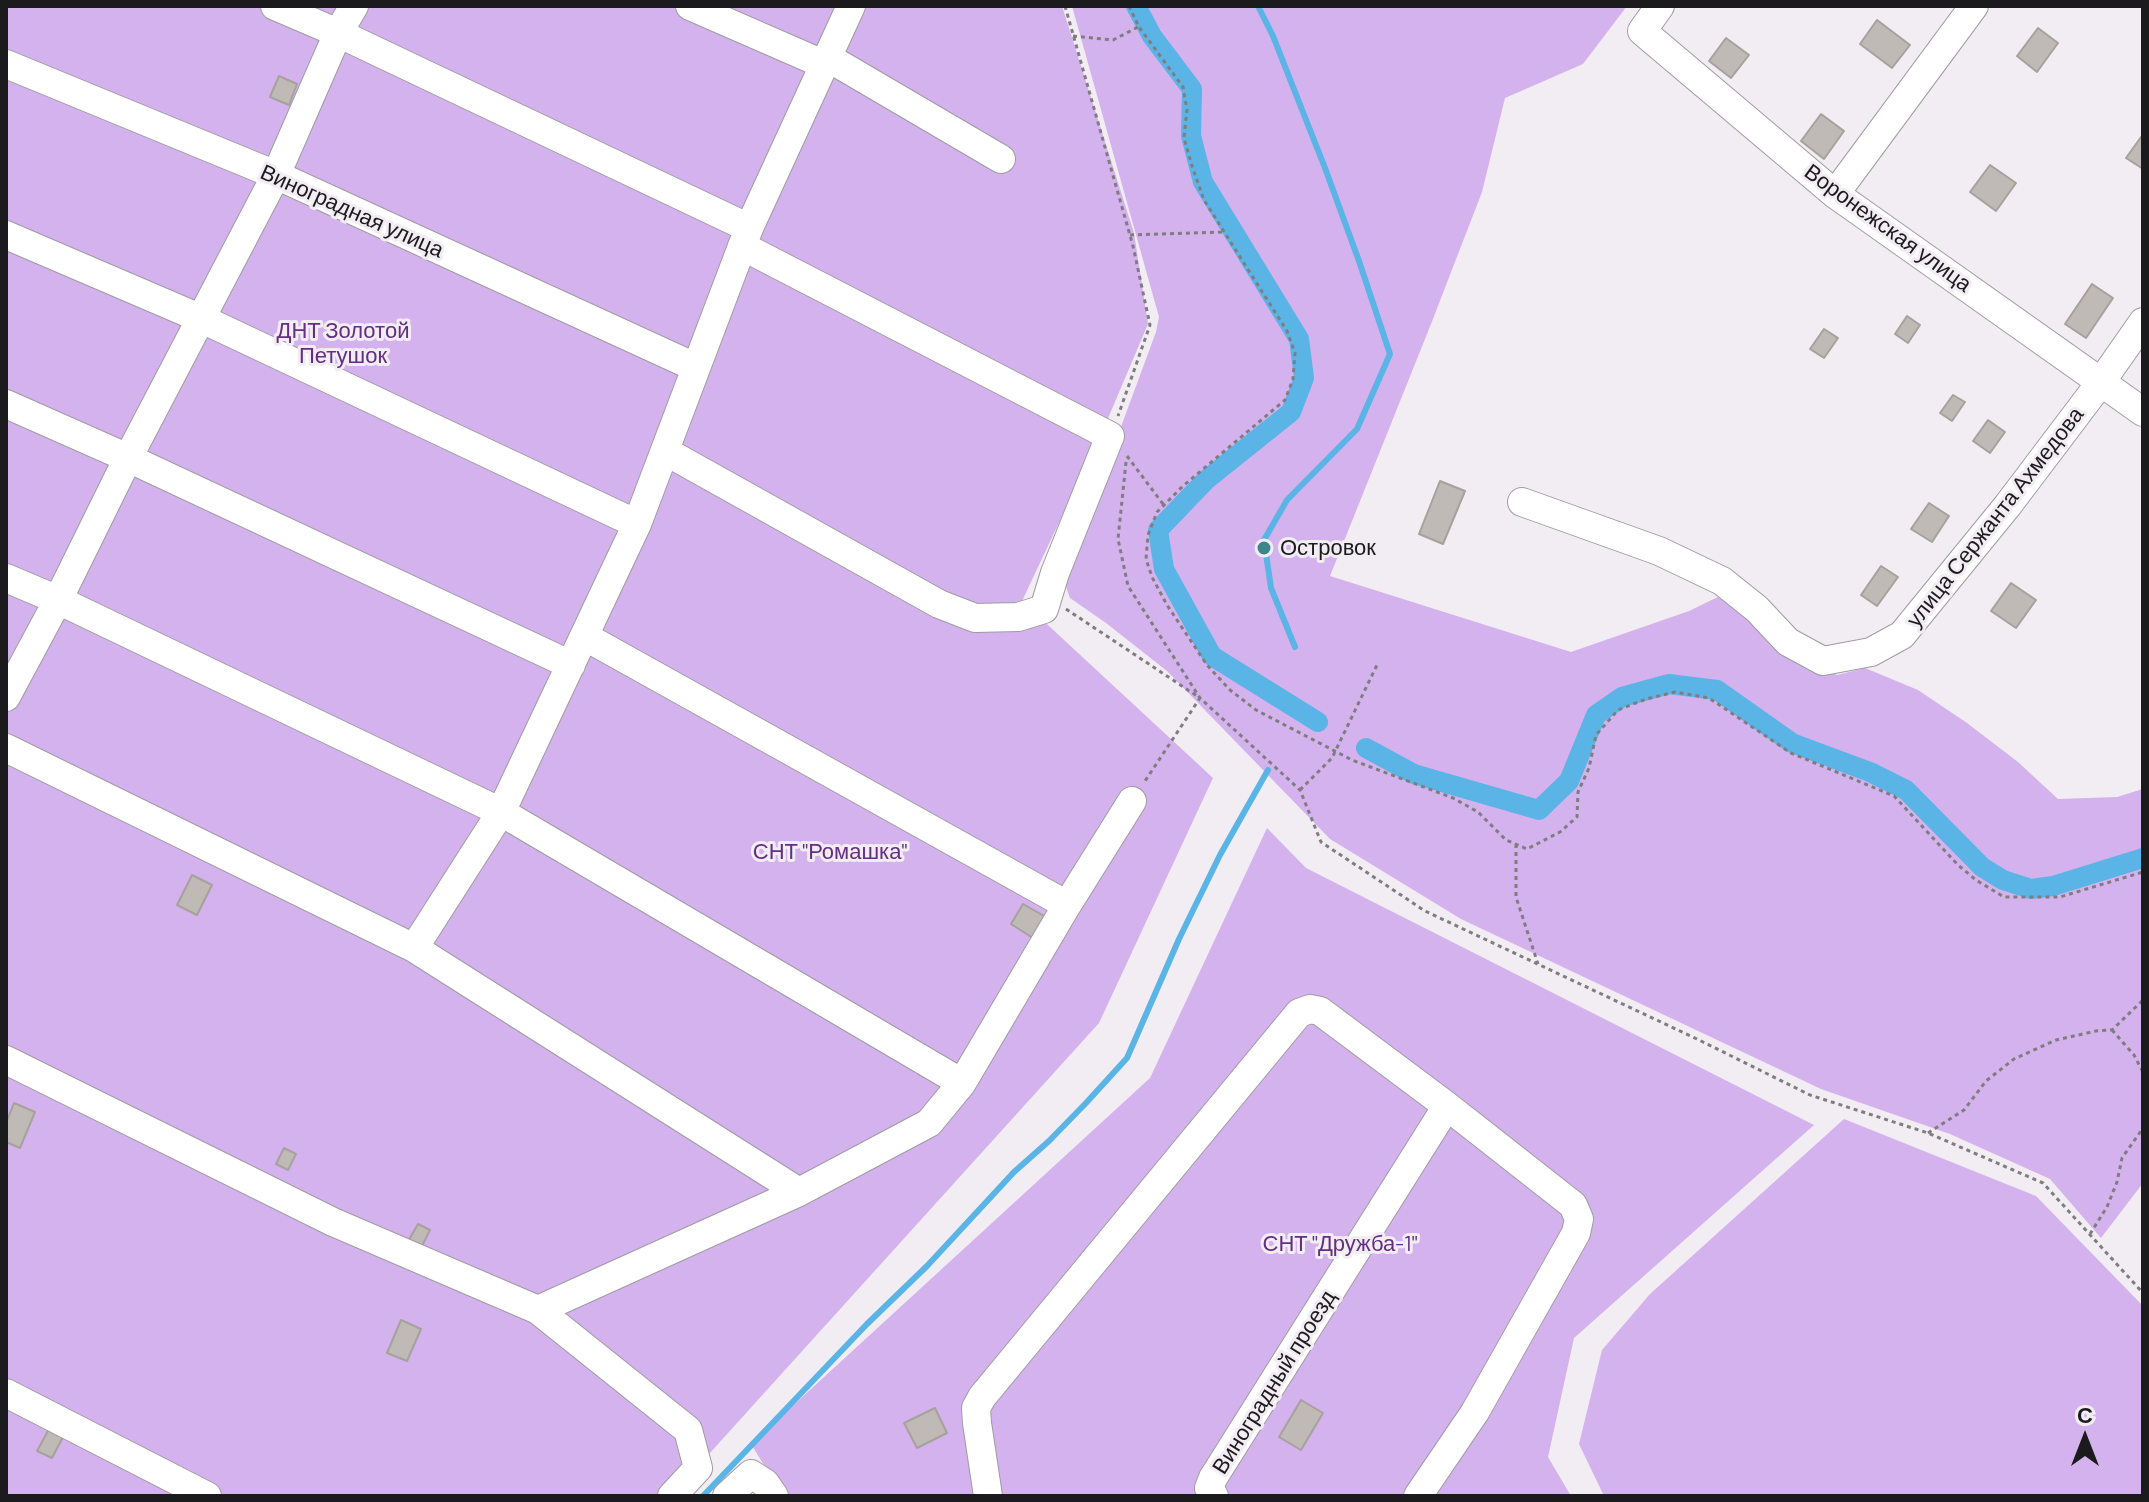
<!DOCTYPE html>
<meta charset="utf-8">
<style>
body{margin:0}
#map{position:relative;width:2149px;height:1502px;overflow:hidden;background:#f1edf3;font-family:Barlow,sans-serif}
canvas{display:block}
.frame{position:absolute;inset:0;border:8px solid #1b1a1c;pointer-events:none}
.north{position:absolute;left:2045px;top:1398px;width:80px;height:80px;-webkit-text-stroke:6px #f1edf3;paint-order:stroke;rotate:0deg;font-size:22px;font-weight:700;line-height:32px;text-align:center;color:#1b1a1c}
.north::after{content:'';display:block;margin:auto;width:28px;height:36px;background:#1b1a1c;clip-path:polygon(50% 0,100% 100%,50% 72%,0 100%)}
</style>
<div id="map">
<canvas width="2149" height="1502"></canvas>
<div class="frame"></div>
<div class="north">С</div>
</div>
<script>
const c = document.querySelector('canvas').getContext('2d');
c.lineJoin = 'round';
function paint(path, color) { c.fillStyle = color; c.fill(path, 'evenodd'); }
const toPath = rows => new Path2D(rows.map(r => 'M' + r).join(''));
function strokePath(path, color, width, dash) { c.strokeStyle = color; c.lineWidth = width; c.lineCap = dash ? 'butt' : 'round'; c.setLineDash(dash || []); c.stroke(path); }
function drawText(font, color, halo, rows, align = 'center') {
  c.font = font + ' Barlow,sans-serif'; c.lineWidth = 6; c.setLineDash([]); c.textBaseline = 'middle'; c.strokeStyle = halo; c.fillStyle = color; for (const [text, x, y, turn = 0] of rows) {
    c.save(); c.translate(x, y); c.rotate((+turn || 0) * Math.PI / 180); c.textAlign = isNaN(turn) ? turn : align; if (halo) c.strokeText(text, 0, 0); c.fillText(text, 0, 0); c.restore();
  }
}
const green = toPath([
 [6,6,1062,6,1134,233,1148,324,1106,423,1022,601,1213,778,1099,1023,671,1496,6,1496],
 [1072,6,1627,6,1583,64,1505,98,1482,192,1431,324,1330,576,1571,652,1689,611,1718,597,1757,623,1795,654,1837,675,1865,668,1918,690,1967,723,2018,762,2058,799,2117,797,2143,789,2143,1183,2101,1238,2050,1179,1950,1134,1821,1089,1461,919,1330,839,1167,671,1106,623,1070,598,1064,581,1156,332,1159,317],
 [1267,828,1306,868,1814,1125,1574,1338,1548,1457,1571,1496,783,1496,751,1444,1150,1078],
 [1844,1119,2036,1196,2143,1306,2143,1496,1604,1496,1579,1444,1602,1350,1650,1294]
]);
const stream = toPath([
 [1258,6,1273,36,1325,168,1359,261,1390,354,1357,429,1287,500,1264,540,1271,588,1295,647],
 [703,1496,867,1324,927,1266,1014,1172,1049,1141,1086,1103,1127,1058,1179,939,1220,855,1268,770]
]);
const canal = toPath([
 [1136,6,1152,36,1192,89,1191,136,1203,182,1299,339,1304,378,1291,412,1206,480,1158,530,1164,569,1212,656,1318,722],
 [1366,748,1414,774,1539,810,1569,781,1596,715,1622,697,1669,684,1717,690,1792,743,1870,772,1906,790,1982,867,2003,880,2031,889,2053,886,2143,858]
]);
const building = toPath([
 [1877,20,1910,45,1892,68,1860,44,1877,20],
 [2038,28,2058,43,2037,72,2017,56,2038,28],
 [1726,38,1749,55,1731,78,1709,61,1726,38],
 [279,76,297,84,289,105,270,97,279,76],
 [1821,114,1844,131,1824,159,1801,141,1821,114],
 [2141,137,2143,139,2143,169,2126,158,2141,137],
 [1990,165,2016,183,1996,211,1970,192,1990,165],
 [2092,284,2113,298,2086,338,2065,324,2092,284],
 [1907,316,1920,325,1908,343,1895,334,1907,316],
 [1824,329,1838,338,1824,358,1810,349,1824,329],
 [1953,395,1965,402,1952,421,1940,413,1953,395],
 [1988,420,2005,432,1990,453,1973,441,1988,420],
 [1440,481,1465,491,1443,544,1419,534,1440,481],
 [1929,503,1949,516,1932,542,1911,529,1929,503],
 [1881,566,1898,577,1877,606,1861,595,1881,566],
 [2011,583,2036,600,2016,628,1991,611,2011,583],
 [192,875,212,885,197,915,177,905,192,875],
 [1023,904,1046,917,1033,938,1011,924,1023,904],
 [14,1103,35,1112,20,1148,6,1142,6,1123,14,1103],
 [284,1148,296,1154,288,1170,276,1164,284,1148],
 [418,1224,430,1230,420,1250,407,1243,418,1224],
 [401,1320,421,1329,407,1361,387,1353,401,1320],
 [1301,1400,1323,1413,1301,1450,1279,1437,1301,1400],
 [935,1408,947,1433,917,1448,904,1423,935,1408],
 [49,1429,63,1437,52,1458,37,1451,49,1429]
]);
const path = toPath([
 [1065,6,1133,246,1150,325,1118,416],
 [1129,6,1139,27,1183,87,1187,110,1184,138,1192,166,1204,200,1287,331,1295,353,1293,379,1285,400,1183,486,1157,512,1148,535,1146,559,1152,577,1167,605,1207,665,1230,690,1256,710,1352,760,1453,798,1478,812,1506,840,1527,849,1560,832,1577,817,1578,792,1589,768,1596,735,1618,710,1646,699,1675,692,1709,698,1791,753,1894,796,1958,865,1976,880,2004,897,2060,897,2143,872],
 [1073,36,1113,40,1138,27],
 [1130,235,1225,232],
 [1127,456,1163,504],
 [1126,462,1118,539,1128,586,1200,698,1300,790,1321,842,1425,911,1697,1039,1810,1095,1928,1133,2043,1183,2143,1293],
 [1066,609,1200,698,1145,781],
 [1300,790,1332,758,1377,665],
 [1516,844,1516,897,1538,964],
 [2112,1030,2134,1055,2143,1072],
 [1928,1133,1964,1110,1986,1081,2014,1059,2056,1040,2096,1031,2112,1030,2143,1000],
 [2090,1234,2107,1207,2117,1182,2122,1158,2143,1128]
]);
const minor = toPath([
 [275,6,338,33,749,228],
 [690,6,823,64],
 [1660,6,1642,31,1835,194,2143,412],
 [827,57,1001,159],
 [6,64,276,175,695,367],
 [1835,194,1974,6],
 [6,235,202,319,637,524],
 [6,404,128,458,571,665],
 [665,451,939,604,975,618,1018,617,1044,609,1055,573,1110,436,742,246],
 [1522,502,1659,551,1722,581,1757,609,1788,642,1823,661,1871,652,1902,635,2008,505,2101,382,2143,322],
 [6,578,58,600,128,458,276,175,338,33,354,6],
 [584,636,1067,905],
 [6,697,58,600,501,812,962,1083],
 [6,748,414,948,799,1192,538,1310],
 [414,948,501,812,637,524,749,228,851,6],
 [6,1060,333,1222,538,1310,688,1430,698,1468,672,1496],
 [799,1192,929,1123,962,1083,1067,905,1132,801],
 [6,1393,207,1496],
 [727,1496,751,1474,765,1483,774,1496],
 [988,1496,977,1423,976,1408,982,1397,1299,1013,1310,1009,1320,1011,1447,1106,1573,1205,1579,1219,1576,1233,1475,1412,1418,1496],
 [1214,1496,1209,1488,1213,1478,1447,1106]
]);
const markers = [
 [1264,548,8,"#3d8588"]
];
const streetNames = [
 ["Виноградная улица",352,211,24],
 ["Воронежская улица",1888,228,36],
 ["улица Сержанта Ахмедова",1995,517,-52],
 ["Виноградный проезд",1274,1382,-58]
];
const parkNames = [
 ["ДНТ Золотой",343,331],
 ["Петушок",343,356],
 ["СНТ \"Ромашка\"",830,852],
 ["СНТ \"Дружба-1\"",1340,1244]
];
const poiNames = [
 ["Островок",1280,548]
];
paint(green, '#d4b2ed');
strokePath(stream, '#5ab4e6', 6);
strokePath(canal, '#5ab4e6', 20);
paint(building, '#bfbab5');
strokePath(building, '#a7a19d', 2);
strokePath(minor, '#9f9ca2', 30);
strokePath(path, '#7f7d80', 3, [4, 4]);
strokePath(minor, '#fff', 28);
for (const [x, y, r, color] of markers) { const dot = new Path2D(); dot.arc(x, y, r, 0, 2 * Math.PI); c.fillStyle = color; c.fill(dot); strokePath(dot, '#f1edf3', 3); }
drawText('22px', '#1b1a1c', '#f1edf3', streetNames);
drawText('22px', '#642e83', '#f1edf3', parkNames);
drawText('22px', '#1b1a1c', '#f1edf3', poiNames, 'left');
</script>
